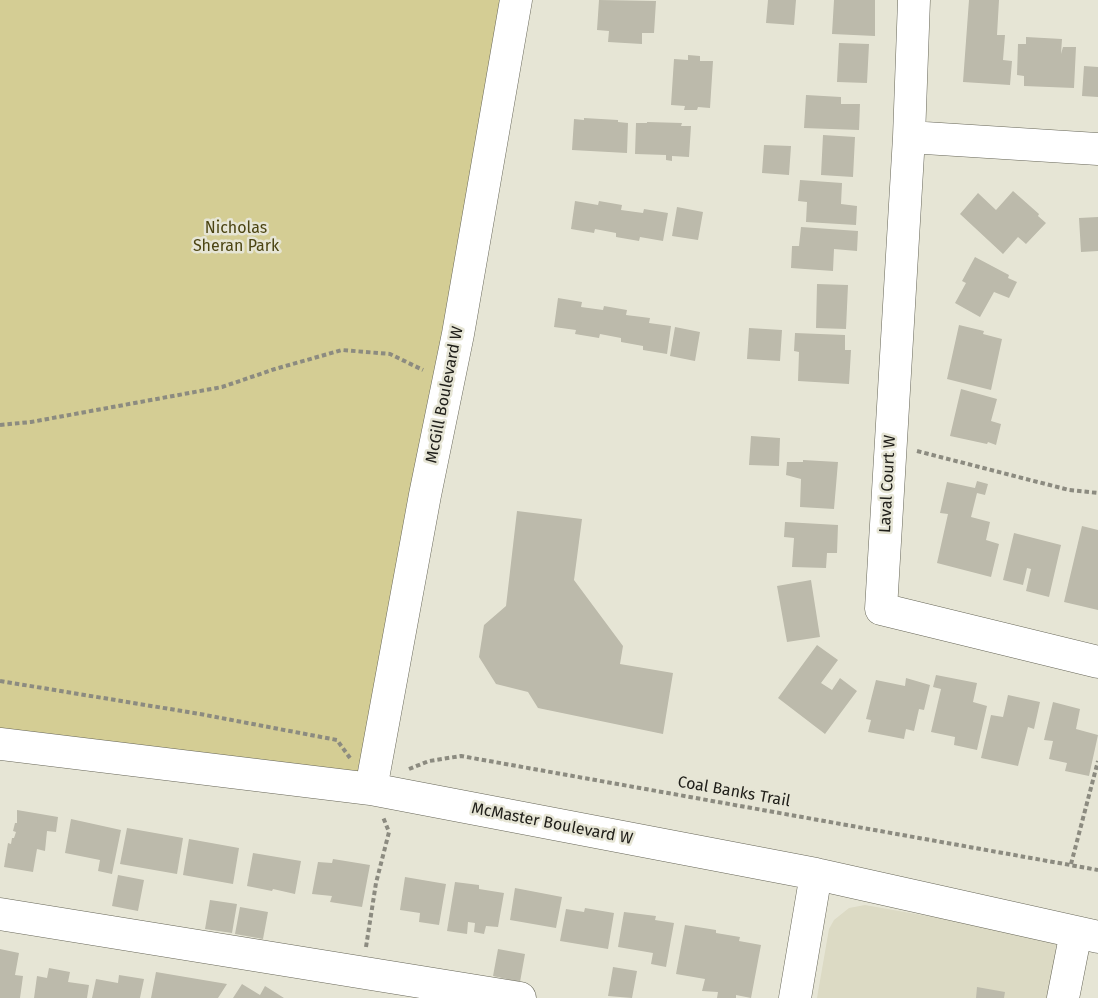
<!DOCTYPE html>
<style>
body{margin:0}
canvas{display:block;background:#e6e5d5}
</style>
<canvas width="1098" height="998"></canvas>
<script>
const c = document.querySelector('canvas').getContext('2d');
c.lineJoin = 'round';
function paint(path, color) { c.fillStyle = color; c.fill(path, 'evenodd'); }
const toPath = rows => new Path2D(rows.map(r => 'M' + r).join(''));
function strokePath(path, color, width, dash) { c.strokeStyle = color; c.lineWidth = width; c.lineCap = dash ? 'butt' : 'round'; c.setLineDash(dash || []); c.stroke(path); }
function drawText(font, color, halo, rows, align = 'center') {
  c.font = font + ' "Fira Sans",sans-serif'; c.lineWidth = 5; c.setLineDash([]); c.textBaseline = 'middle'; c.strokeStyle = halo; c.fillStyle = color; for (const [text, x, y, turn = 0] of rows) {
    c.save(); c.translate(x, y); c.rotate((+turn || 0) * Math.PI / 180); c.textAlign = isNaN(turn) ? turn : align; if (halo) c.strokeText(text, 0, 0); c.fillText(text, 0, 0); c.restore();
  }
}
const built = toPath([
 [865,905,1012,931,1056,941,1055,974,1051,998,817,998,829,929,834,920,849,908]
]);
const green = toPath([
 [0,0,516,0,371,789,0,744]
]);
const building = toPath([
 [599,0,656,1,654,33,642,33,642,44,608,42,609,31,597,30],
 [768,0,796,0,794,25,766,23],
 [834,0,875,0,875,36,832,34],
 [969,0,999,0,997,35,1005,35,1003,60,1012,61,1010,85,963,82],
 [1026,37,1062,39,1061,54,1063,47,1076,47,1074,88,1024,86,1024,76,1017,75,1018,44,1026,44],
 [839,43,869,44,867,83,837,82],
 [688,55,700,56,700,61,713,61,710,108,698,107,697,110,684,110,685,106,671,105,674,59,688,60],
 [1084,66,1098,67,1098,97,1082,96],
 [806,95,841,97,841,104,860,104,859,130,804,128],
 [584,118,618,120,618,122,628,123,627,153,572,150,574,119,584,120],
 [647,122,682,123,681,126,691,126,689,157,672,156,672,161,666,160,666,155,635,154,636,123,647,123],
 [823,135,855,137,853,177,821,175],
 [764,145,791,146,789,175,762,173],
 [800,180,842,183,841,204,857,206,856,225,806,222,807,202,798,201],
 [1013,191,1039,214,1038,216,1046,223,1026,244,1018,237,1003,254,960,214,978,193,996,210],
 [575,201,598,205,599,201,622,205,621,210,643,213,644,209,668,213,663,241,640,237,639,241,616,237,616,233,595,229,594,233,571,229],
 [677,207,703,212,698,240,672,236],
 [1098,217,1098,251,1081,252,1079,218],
 [801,227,858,231,857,251,834,249,833,271,791,268,792,246,799,246],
 [975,257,1009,275,1008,278,1017,282,1009,298,994,292,980,317,955,303,966,283,962,281],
 [817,284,848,285,846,329,816,328],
 [558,298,582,302,581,307,603,310,604,306,627,310,626,315,650,318,649,323,671,326,667,354,643,350,643,346,621,342,621,338,600,334,599,338,575,334,576,330,554,327],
 [959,325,984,331,983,334,1002,339,991,390,947,379],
 [675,327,700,332,695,361,670,356],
 [749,328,782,330,780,361,747,359],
 [795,333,845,335,845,350,851,350,849,384,798,381,799,352,794,351],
 [961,389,997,399,991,421,1001,424,996,445,988,442,987,444,950,436],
 [751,436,780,438,779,466,749,465],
 [803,460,838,462,834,509,800,507,801,479,786,475,787,462,803,462],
 [977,481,988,484,985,495,977,493,971,517,990,522,986,540,999,544,991,577,937,563,948,514,940,513,947,482,975,488],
 [517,511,582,519,574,580,623,646,620,664,673,673,663,734,538,708,528,692,496,684,479,657,484,625,506,606],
 [785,522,838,525,837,553,827,553,826,568,792,567,794,538,784,537],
 [1082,526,1098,530,1098,610,1064,602],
 [1014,533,1061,545,1049,597,1026,591,1031,569,1027,568,1023,585,1003,580],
 [811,580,820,637,787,642,777,586],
 [817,645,838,660,821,683,832,690,840,678,857,691,825,734,778,698],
 [936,675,977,683,973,702,987,706,977,750,954,745,955,737,931,732,941,689,933,687],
 [906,678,930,685,924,710,919,709,914,731,906,729,904,739,868,732,871,720,866,719,876,680,905,686],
 [1008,695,1040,702,1034,729,1028,727,1018,766,981,758,991,715,1003,717],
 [1053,702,1080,709,1076,729,1098,735,1089,776,1065,771,1067,763,1049,759,1053,741,1044,740],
 [17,810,58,817,56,832,47,831,45,851,37,849,33,872,4,867,8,843,11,844,12,838,14,838,16,832,13,831,15,823,17,823],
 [71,819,121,830,112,874,98,871,100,860,65,853],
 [127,828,183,838,177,874,120,864],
 [189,839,239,848,233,884,183,875],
 [253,853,301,861,295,894,273,889,272,891,247,886],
 [333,859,370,865,362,907,330,902,332,896,312,894,318,862,332,863],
 [118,875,144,880,138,911,112,906],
 [405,877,446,884,439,925,419,922,420,913,400,910],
 [455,882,479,885,479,889,504,893,498,927,486,926,484,934,474,932,475,923,468,922,467,934,447,931],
 [515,888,562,897,556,928,510,920],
 [210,900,237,904,232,933,205,929],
 [240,907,268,912,263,939,235,934],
 [585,908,614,913,608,949,560,941,566,909,584,912],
 [624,912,656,916,655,920,674,923,666,967,651,964,653,953,618,947],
 [685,925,716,930,716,933,740,937,739,941,761,945,751,998,736,995,736,998,717,998,718,992,702,991,705,979,676,974],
 [0,949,19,953,15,975,23,976,20,998,0,998],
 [498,949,525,954,520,982,493,976],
 [613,967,637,971,632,998,608,996],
 [49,968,70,972,68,982,89,985,87,998,34,998,37,976,47,978],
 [156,972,227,984,218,998,151,998],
 [119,975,144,979,140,998,92,998,96,979,118,983],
 [242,984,260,995,265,986,284,998,233,998],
 [977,987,1005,992,1004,998,976,998]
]);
const path = toPath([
 [0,425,31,422,222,387,275,369,342,350,390,354,423,370],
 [917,451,1069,490,1098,493],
 [0,681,200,714,337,740,350,758],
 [409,769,429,761,461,756,1098,870],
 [1071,864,1098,761],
 [366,947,376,883,389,832,383,817]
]);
const minor = toPath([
 [914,0,909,137,881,609,1098,662],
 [909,137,1098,149],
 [0,744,371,789,816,874,1098,937],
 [371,789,425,495,458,334,516,0],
 [0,914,520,998],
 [795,998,816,874],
 [1063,998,1076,932]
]);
const parkNames = [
 ["Nicholas",236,229],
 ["Sheran Park",236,247]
];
const streetNames = [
 ["McGill Boulevard W",445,395,-79],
 ["Laval Court W",888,484,-87],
 ["Coal Banks Trail",734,792,10],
 ["McMaster Boulevard W",552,824,11]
];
paint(built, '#dcdac4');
paint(green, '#d4cd94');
paint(building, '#bcbaab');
strokePath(minor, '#676658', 33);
strokePath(path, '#8c8b80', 4, [4.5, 3]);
strokePath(minor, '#fff', 32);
drawText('16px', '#4b4412', '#e6e5d5', parkNames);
drawText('16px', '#21201b', '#e6e5d5', streetNames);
</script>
